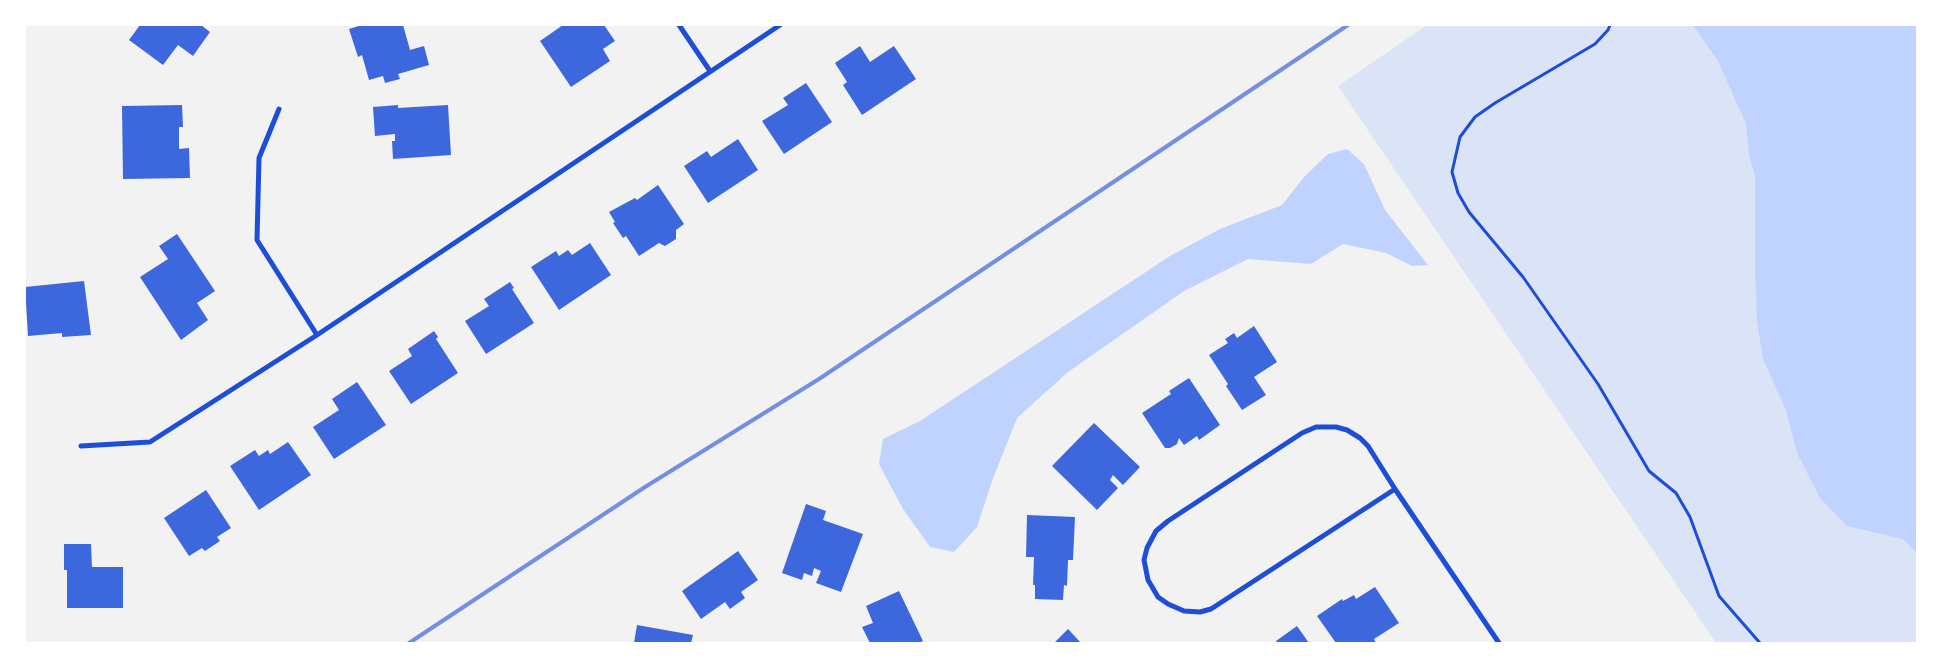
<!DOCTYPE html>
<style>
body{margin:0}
#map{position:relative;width:1942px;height:668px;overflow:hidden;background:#f2f2f2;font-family:Poppins,sans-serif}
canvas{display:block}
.frame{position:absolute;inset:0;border:26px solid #fff;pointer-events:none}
</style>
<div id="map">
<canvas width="1942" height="668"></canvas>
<div class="frame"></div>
</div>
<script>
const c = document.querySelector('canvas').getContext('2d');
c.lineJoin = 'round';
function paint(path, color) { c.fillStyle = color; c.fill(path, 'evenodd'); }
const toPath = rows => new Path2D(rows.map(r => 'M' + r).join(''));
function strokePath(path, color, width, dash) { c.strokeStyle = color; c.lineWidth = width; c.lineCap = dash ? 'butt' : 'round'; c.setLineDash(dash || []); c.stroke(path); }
const green = toPath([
 [1427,25,1917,25,1917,643,1716,643,1338,86]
]);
const water = toPath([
 [1693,25,1917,25,1917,553,1903,539,1847,526,1820,498,1797,453,1786,410,1763,359,1757,320,1755,268,1755,175,1749,156,1746,124,1718,61],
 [1347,149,1364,164,1385,210,1428,265,1412,266,1386,253,1343,244,1311,264,1248,259,1184,291,1068,372,1017,418,992,481,977,527,954,552,930,547,903,509,879,464,883,439,920,421,1170,256,1220,229,1282,205,1304,177,1328,154]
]);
const building = toPath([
 [140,25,201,25,210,32,193,56,178,45,163,65,129,40],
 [362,25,403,25,410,50,424,46,429,65,398,74,400,79,385,83,383,76,369,80,362,55,358,57,349,29],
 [563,25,604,25,615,41,603,49,610,61,571,87,540,41],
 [860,46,870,62,894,46,916,79,862,115,843,85,847,82,835,63],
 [806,83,832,122,784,154,762,121,788,105,783,98],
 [182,105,183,127,179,127,179,149,189,148,190,178,123,179,122,106],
 [398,105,398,108,448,105,451,155,393,159,392,141,395,141,395,134,375,136,373,107],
 [738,139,758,170,708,203,684,166,707,151,711,157],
 [658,185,684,224,676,230,676,239,665,246,659,243,639,256,626,236,623,238,613,223,615,222,609,212,635,198,637,200],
 [177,234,215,291,197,303,208,320,181,340,140,277,168,259,159,246],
 [590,243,611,275,559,310,531,267,556,251,559,256,568,250,572,255],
 [84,281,91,335,62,337,62,333,28,336,25,287],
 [510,282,514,288,512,289,534,323,486,354,465,321,489,306,484,299],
 [1254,326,1277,362,1254,377,1266,395,1242,410,1226,386,1228,384,1209,355,1228,343,1225,339,1234,333,1237,338],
 [434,331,438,337,436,339,458,373,411,404,389,371,412,356,408,349],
 [1189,378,1220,425,1199,440,1197,436,1184,445,1179,438,1177,444,1170,448,1165,448,1142,413,1171,394,1169,391],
 [357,382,386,425,334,459,313,427,339,410,332,399],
 [1094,423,1140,467,1123,485,1113,475,1110,480,1118,488,1097,510,1052,466],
 [288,442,311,475,259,510,230,466,255,450,259,456,268,450,270,454],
 [206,490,231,528,217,537,220,541,205,551,202,548,189,556,164,518],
 [806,504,826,511,823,520,863,534,841,592,816,583,821,571,814,568,812,576,804,573,802,580,782,573],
 [1027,515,1075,517,1073,560,1068,560,1067,586,1064,585,1063,600,1035,599,1035,585,1033,585,1034,557,1026,557],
 [64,544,91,544,92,567,123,567,123,608,67,608,67,570,64,570],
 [738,551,758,580,741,592,745,598,730,609,725,602,701,619,682,591],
 [1375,587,1399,623,1374,639,1376,643,1336,643,1317,616,1342,599,1343,601,1354,595,1356,599],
 [899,591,923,641,919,643,870,643,862,627,873,623,866,606],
 [637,625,693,635,691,643,634,643],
 [1297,626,1309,643,1277,643,1276,641],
 [1068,629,1081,643,1054,643]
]);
const path = toPath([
 [1610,25,1608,30,1595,44,1495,103,1475,117,1460,137,1452,172,1458,193,1469,212,1523,277,1598,384,1649,471,1676,493,1690,517,1719,596,1760,643]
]);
const minor = toPath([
 [679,25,710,71],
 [279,109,259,158,257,240,317,335],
 [1316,427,1336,427,1347,430,1360,438,1368,446,1395,489,1211,609,1200,612,1184,611,1168,604,1158,597,1148,580,1144,560,1147,548,1156,531,1168,521,1302,433,1316,427],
 [81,446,150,442,317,335,780,25],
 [1395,489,1499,643]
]);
const rail = toPath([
 [409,643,645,487,819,379,1348,25]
]);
paint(green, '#dbe4f7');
paint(water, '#bfd3fe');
paint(building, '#3d67dc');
strokePath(path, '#1d4ed8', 3);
strokePath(minor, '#1d4ed8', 5);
strokePath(rail, '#7290e2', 4);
</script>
